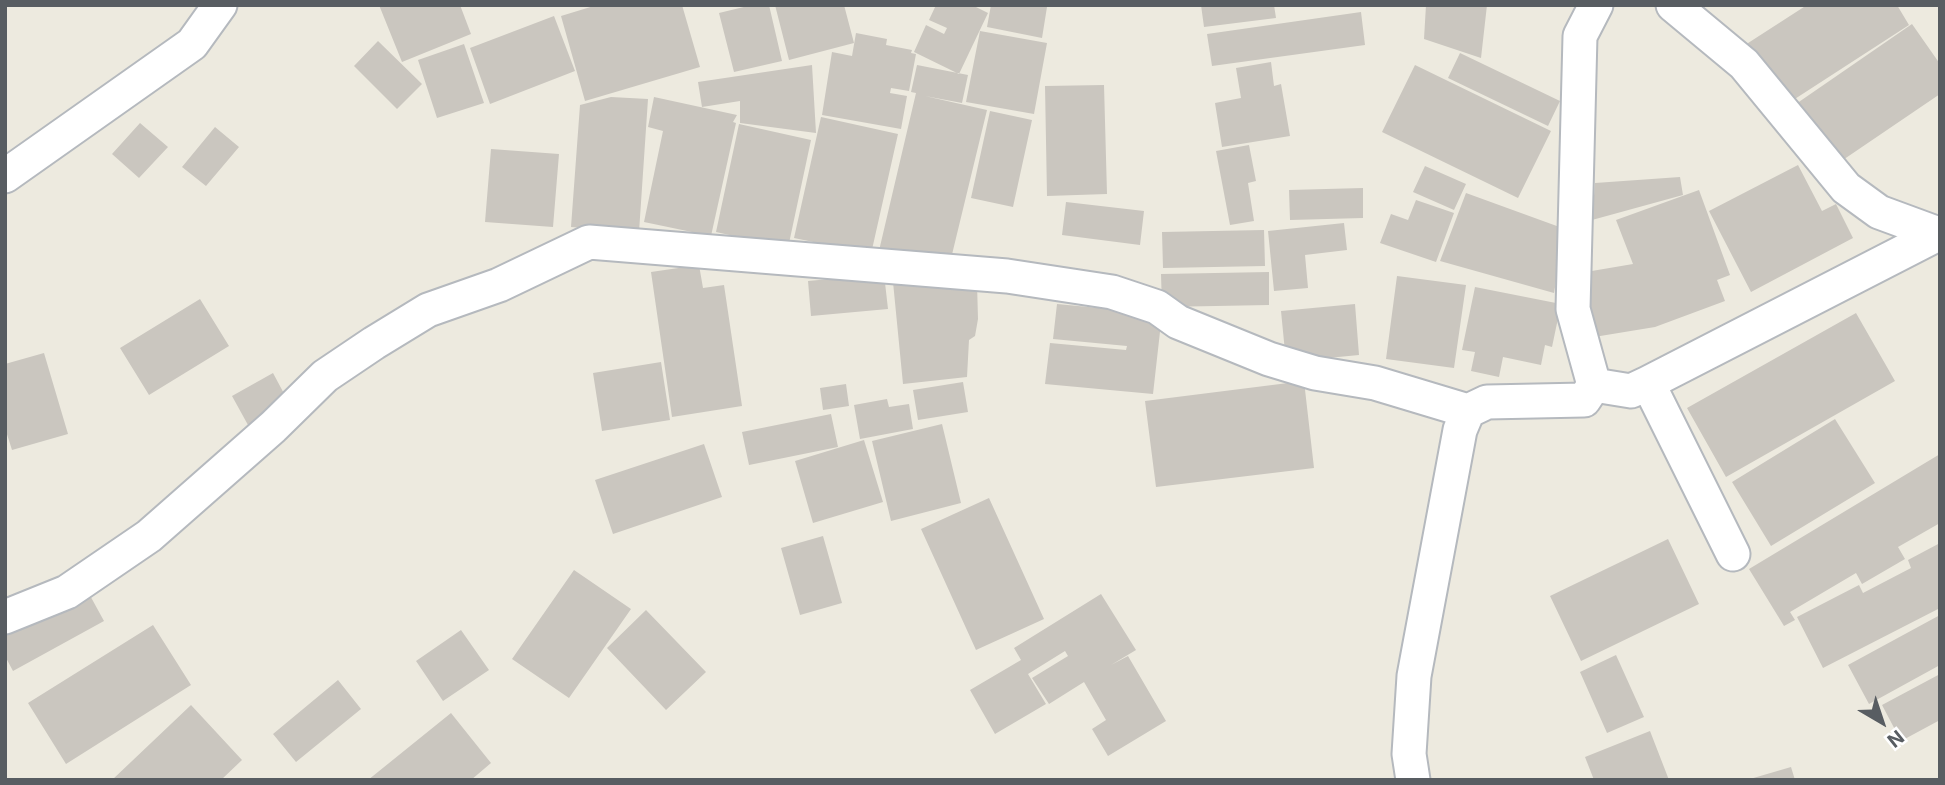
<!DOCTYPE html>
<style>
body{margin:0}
#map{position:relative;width:1945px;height:785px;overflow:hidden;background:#edeadf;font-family:Inter,sans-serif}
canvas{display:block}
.frame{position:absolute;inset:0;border:7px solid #585d62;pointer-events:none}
.north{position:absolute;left:1847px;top:687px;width:70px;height:70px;-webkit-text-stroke:5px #fff;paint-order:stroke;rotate:141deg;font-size:19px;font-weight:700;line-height:28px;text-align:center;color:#585d62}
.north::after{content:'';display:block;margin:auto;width:24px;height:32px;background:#585d62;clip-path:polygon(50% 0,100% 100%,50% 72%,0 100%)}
</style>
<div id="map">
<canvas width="1945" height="785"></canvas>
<div class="frame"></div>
<div class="north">N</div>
</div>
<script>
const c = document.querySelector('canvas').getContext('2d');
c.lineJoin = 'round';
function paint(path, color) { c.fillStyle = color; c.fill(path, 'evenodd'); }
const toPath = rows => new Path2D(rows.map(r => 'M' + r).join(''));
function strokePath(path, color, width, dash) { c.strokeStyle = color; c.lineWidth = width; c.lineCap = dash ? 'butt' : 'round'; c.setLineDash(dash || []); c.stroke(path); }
const building = toPath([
 [379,5,460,5,471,34,402,62],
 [597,5,682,5,700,67,585,101,561,16],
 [752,5,769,5,782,61,734,72,719,13],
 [775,5,844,5,854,43,789,60],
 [936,5,972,5,988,13,959,74,914,52,926,25,944,34,947,28,929,20],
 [991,5,1047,7,1042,38,987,27],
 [1201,5,1274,5,1276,18,1204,27],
 [1426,5,1487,5,1481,58,1424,39],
 [1807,5,1897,5,1909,25,1784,106,1745,45],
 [1361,12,1365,45,1212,66,1207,34],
 [554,16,575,71,490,104,470,48],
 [1912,24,1940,64,1940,94,1834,166,1793,106],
 [980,31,1047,43,1034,114,966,102],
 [856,33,887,39,886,45,912,50,911,53,916,54,909,91,891,88,890,93,907,96,901,129,822,115,832,52,852,56],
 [378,41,422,84,397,109,354,66],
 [464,44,484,103,437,118,418,60],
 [1460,53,1560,101,1548,126,1448,78],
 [1271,62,1274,86,1281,84,1290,136,1222,147,1215,103,1241,98,1236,68],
 [812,65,816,133,740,123,740,101,702,107,698,82],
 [917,65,968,75,962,103,925,96,987,110,948,271,878,255,916,93,911,92],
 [1415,65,1551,131,1518,198,1382,132],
 [1104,85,1107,194,1047,196,1045,86],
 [611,97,648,99,639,232,571,227,580,105],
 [654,97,737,115,733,122,736,123,711,236,644,222,663,131,648,127],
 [990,111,1032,120,1013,207,971,198],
 [821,117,898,134,871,254,794,238],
 [140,123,168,147,139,178,112,154],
 [739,124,811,140,788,248,716,232],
 [215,127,239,147,206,186,182,167],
 [1249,145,1256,181,1248,183,1254,221,1230,225,1216,151],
 [491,149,559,154,553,227,485,222],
 [1798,165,1822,211,1836,204,1853,238,1751,292,1709,211],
 [1425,166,1466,184,1454,210,1413,192],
 [1680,177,1683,195,1592,220,1595,183],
 [1363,188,1363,218,1290,220,1289,190],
 [1699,190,1730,275,1717,280,1725,301,1655,327,1588,338,1580,273,1633,264,1616,220],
 [1466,193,1565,229,1554,293,1440,261],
 [1416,200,1454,213,1436,262,1380,243,1391,214,1408,220],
 [1066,202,1144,211,1140,245,1062,235],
 [1344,223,1347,250,1305,255,1308,288,1274,291,1268,231],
 [1264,230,1265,266,1163,268,1162,232],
 [699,265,703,288,724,285,742,406,672,417,651,272],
 [1269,272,1269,305,1162,307,1161,274],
 [884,274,888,309,811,316,808,281],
 [1397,276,1466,285,1454,368,1386,359],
 [893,282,977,283,978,319,975,336,969,340,967,377,903,384],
 [1475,287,1561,304,1552,347,1545,345,1541,365,1503,357,1499,377,1471,371,1475,352,1462,350],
 [200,299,229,346,149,395,120,348],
 [1057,304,1162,314,1153,394,1045,384,1050,343,1126,350,1127,346,1053,339],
 [1355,304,1359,355,1286,362,1281,311],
 [1856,313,1895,381,1726,477,1687,408],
 [44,353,68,434,12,450,5,428,5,364],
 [661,362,670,420,602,431,593,373],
 [273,373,288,401,248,425,232,396],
 [1304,381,1314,468,1156,487,1145,401],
 [963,382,968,412,918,420,913,390],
 [846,384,849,406,823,410,820,388],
 [887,399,889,407,909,404,913,429,860,439,854,405],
 [831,414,838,447,749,465,742,432],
 [1835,419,1875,483,1771,546,1732,482],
 [942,424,961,503,891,521,872,441],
 [864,440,883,502,813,523,795,461],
 [704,444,722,497,613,534,595,480],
 [1940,454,1940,523,1898,547,1905,559,1862,584,1856,573,1790,612,1795,620,1784,626,1749,569],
 [989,498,1044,619,976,650,921,529],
 [823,536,842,603,800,615,781,548],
 [1668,539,1699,604,1581,661,1550,596],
 [1940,543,1940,608,1823,668,1797,617,1859,585,1863,593,1911,568,1908,560],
 [574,570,631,609,569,698,512,659],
 [87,590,104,621,13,671,5,656,5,635],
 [1101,594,1136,650,1111,665,1128,656,1166,721,1108,756,1092,729,1106,720,1084,682,1049,704,1032,678,1068,656,1065,651,1028,674,1046,704,995,734,970,690,1021,660,1014,648],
 [646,610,706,672,666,710,607,648],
 [1940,615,1940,665,1869,704,1848,665],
 [153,625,191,685,66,764,28,703],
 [461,630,489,670,443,701,416,661],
 [1616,655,1644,717,1607,733,1580,672],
 [1940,674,1940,720,1901,741,1882,705],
 [338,680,361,709,296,762,273,734],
 [191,705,242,760,221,780,112,780],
 [451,713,491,763,471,780,368,780],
 [1650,731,1669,780,1594,780,1585,757],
 [1791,767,1795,780,1750,780,1750,779]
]);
const minor = toPath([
 [1673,5,1744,64,1846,188,1879,212,1936,233],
 [5,176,192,44,220,5],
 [1594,385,1573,309,1580,36,1596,5],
 [1733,554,1648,383,1940,233],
 [5,617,67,592,149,536,273,427,325,376,374,343,428,310,499,285,589,242,1007,276,1112,292,1157,307,1178,322,1269,359,1315,373,1375,383,1468,411],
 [1413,780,1409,754,1414,676,1460,430,1468,411,1487,402,1584,400,1594,385,1631,391,1648,383]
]);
paint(building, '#cac6bf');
strokePath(minor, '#b5b9be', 37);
strokePath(minor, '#fff', 33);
</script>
